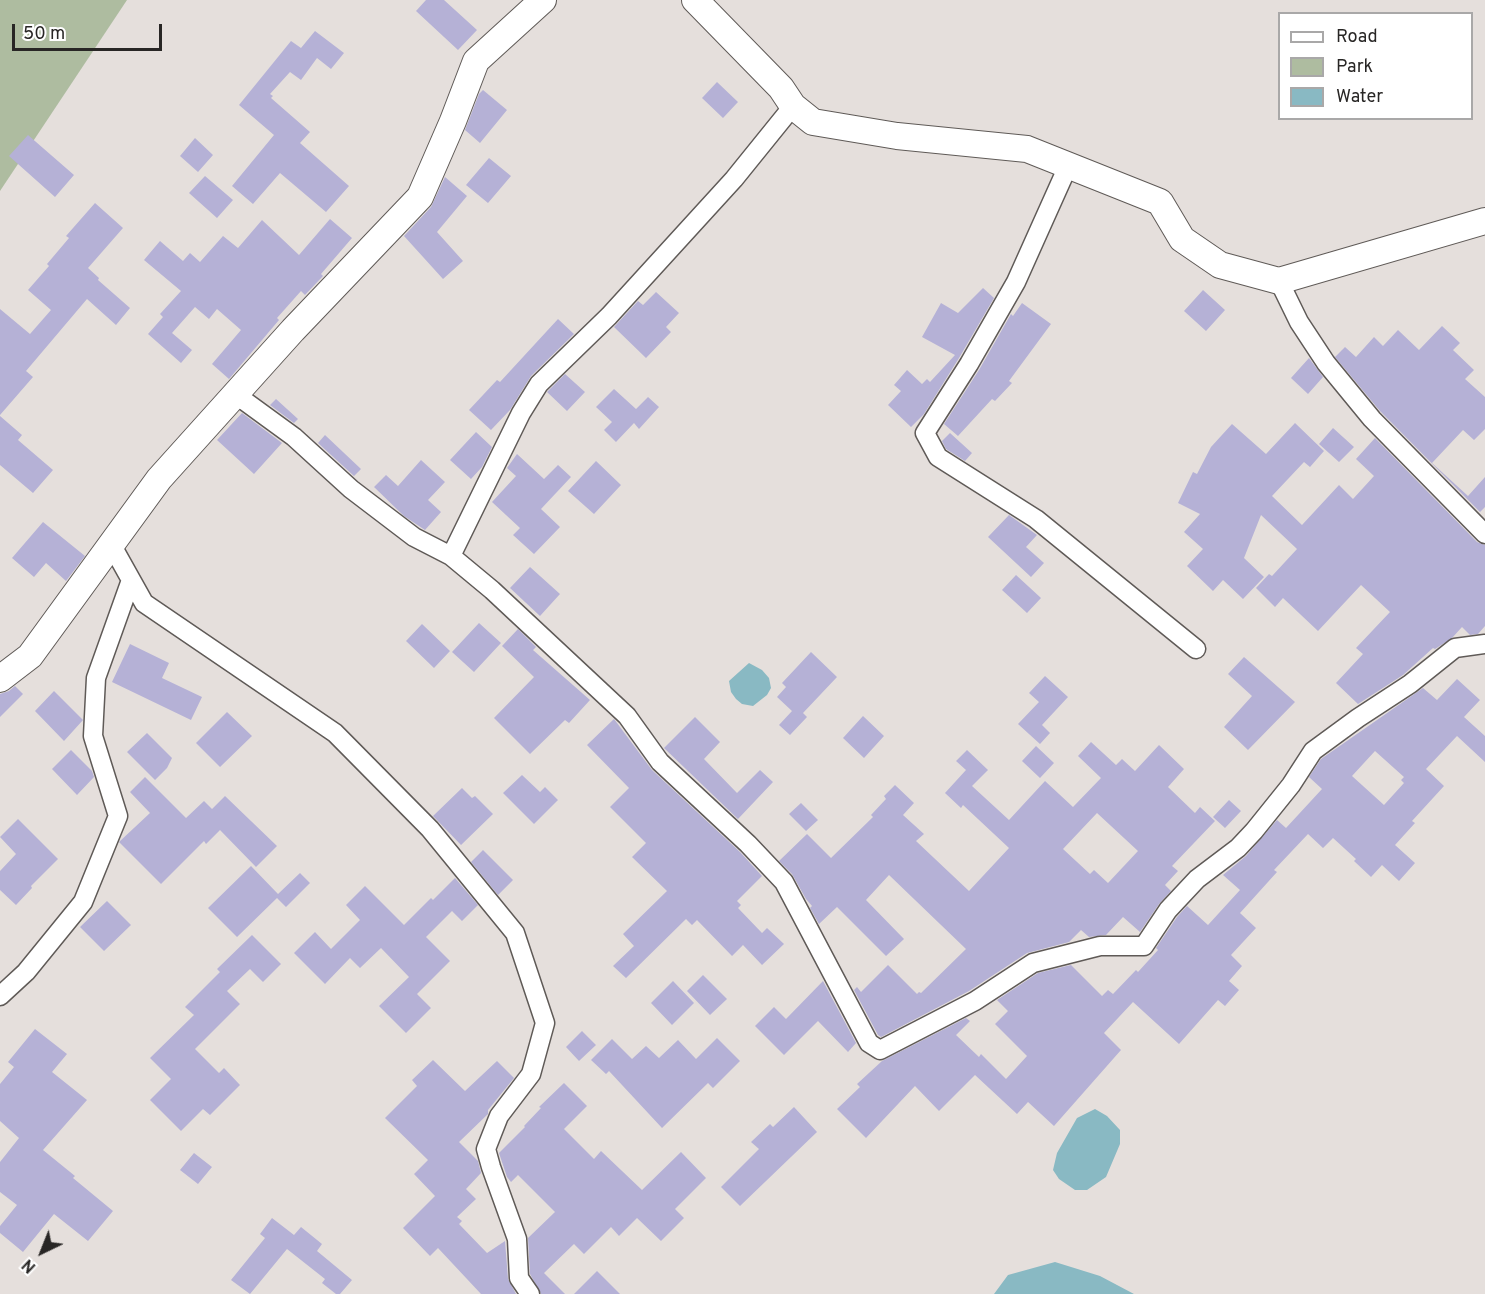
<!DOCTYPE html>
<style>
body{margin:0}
#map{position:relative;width:1485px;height:1294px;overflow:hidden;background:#e5dfdc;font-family:Overpass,sans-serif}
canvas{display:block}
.legend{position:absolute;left:1278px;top:12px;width:195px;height:108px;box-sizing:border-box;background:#fff;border:2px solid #a9a8a8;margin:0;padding:8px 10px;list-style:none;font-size:18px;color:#282625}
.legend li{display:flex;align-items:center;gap:12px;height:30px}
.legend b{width:30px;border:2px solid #a9a8a8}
.north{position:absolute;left:12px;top:1222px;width:60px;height:60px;-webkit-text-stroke:4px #fff;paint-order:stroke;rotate:223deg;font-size:16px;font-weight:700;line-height:24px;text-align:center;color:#282625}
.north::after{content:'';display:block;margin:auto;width:21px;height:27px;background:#282625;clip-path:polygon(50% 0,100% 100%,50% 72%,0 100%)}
.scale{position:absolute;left:12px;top:24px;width:150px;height:27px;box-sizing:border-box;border:3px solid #282625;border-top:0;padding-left:8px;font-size:18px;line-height:21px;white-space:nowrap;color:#282625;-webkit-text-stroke:4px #fff;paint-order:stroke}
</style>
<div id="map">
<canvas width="1485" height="1294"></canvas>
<ul class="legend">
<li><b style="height:8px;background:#fff"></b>Road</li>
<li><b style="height:16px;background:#aebca0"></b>Park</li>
<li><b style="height:16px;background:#89b9c3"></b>Water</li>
</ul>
<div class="north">N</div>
<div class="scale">50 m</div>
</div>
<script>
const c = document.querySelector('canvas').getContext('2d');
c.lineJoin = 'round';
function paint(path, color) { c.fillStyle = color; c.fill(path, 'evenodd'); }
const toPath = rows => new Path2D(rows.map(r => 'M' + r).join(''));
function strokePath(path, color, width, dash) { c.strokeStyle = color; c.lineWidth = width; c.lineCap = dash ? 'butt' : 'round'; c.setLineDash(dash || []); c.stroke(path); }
const green = toPath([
 [0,0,127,0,0,191]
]);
const water = toPath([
 [749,663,762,670,769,678,771,688,767,695,753,706,742,704,736,699,731,692,729,681],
 [1095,1109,1107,1116,1120,1130,1120,1144,1106,1177,1087,1190,1075,1190,1059,1179,1053,1170,1057,1153,1077,1118],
 [1055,1262,1100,1276,1134,1294,994,1294,1008,1275]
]);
const building = toPath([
 [426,0,444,0,477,30,458,50,416,11],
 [315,31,344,53,331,69,317,58,301,80,290,72,270,94,273,96,271,98,310,132,300,143,349,186,326,212,280,173,253,204,232,186,274,135,239,105,291,41,301,48],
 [717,82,738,102,723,118,702,98],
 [483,90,507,110,480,143,465,130,479,94],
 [28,135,74,175,55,197,9,156],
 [195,138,213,155,198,172,180,156],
 [489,158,511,176,488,203,466,185],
 [205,176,233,200,217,218,189,193],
 [445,177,467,196,437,232,463,261,443,279,404,236,431,207],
 [95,203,123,228,88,268,99,278,98,280,130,308,116,325,87,299,26,371,33,377,0,415,0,309,30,334,51,310,28,290,49,266,47,264,69,238,66,236],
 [330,219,352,238,321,274,323,276,305,295,301,291,277,318,279,320,229,379,212,364,241,330,217,309,209,319,195,307,172,333,192,350,181,363,148,334,163,317,160,314,181,291,144,260,160,241,183,261,190,253,200,262,223,236,238,248,262,220,299,255],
 [983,288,994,298,959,358,924,414,911,427,888,405,901,391,894,385,907,370,922,384,927,379,930,382,955,355,922,337,941,303,958,313],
 [1203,290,1225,310,1206,331,1184,311],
 [656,292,679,313,666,327,671,332,646,358,614,327,638,301,643,305],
 [1022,303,1051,324,1009,381,1012,383,995,401,992,399,958,436,944,424,979,370,1011,314,1013,316],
 [558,319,574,334,531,376,510,410,491,430,469,410,497,380,500,382],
 [1442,326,1460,343,1453,350,1474,370,1465,379,1485,397,1485,429,1474,440,1463,430,1432,463,1468,496,1485,477,1485,507,1480,512,1380,411,1335,357,1345,347,1356,357,1374,337,1383,346,1398,330,1419,350],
 [1309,358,1323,377,1308,394,1291,378],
 [565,374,585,392,567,411,547,392],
 [614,389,636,409,648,397,659,407,639,429,634,423,616,442,604,430,612,422,596,407],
 [276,399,298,419,294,423,270,405],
 [242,413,282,443,254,474,217,440],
 [0,416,22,435,18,440,53,470,33,493,0,465],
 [1295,423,1324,451,1310,467,1304,462,1272,496,1302,525,1339,485,1353,499,1374,476,1356,459,1375,438,1477,542,1485,545,1485,626,1478,634,1470,635,1462,627,1452,638,1435,649,1433,648,1403,675,1358,704,1336,683,1363,654,1356,648,1390,612,1361,585,1318,631,1283,598,1275,607,1256,588,1269,574,1272,576,1297,549,1261,515,1244,558,1264,577,1243,599,1223,580,1213,591,1187,566,1203,549,1184,532,1200,514,1178,503,1193,472,1197,474,1211,447,1232,424,1266,454],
 [1333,428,1354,447,1339,462,1319,444],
 [476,432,492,447,482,467,471,479,450,460],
 [950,433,972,453,965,461,946,449,942,441],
 [325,435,361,469,354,476,318,443],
 [517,454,544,479,558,465,571,477,541,509,560,527,534,554,513,535,520,528,492,502,516,476,507,468],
 [421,460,445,482,428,500,441,512,425,530,404,516,374,487,386,475,398,486],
 [596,461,621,485,594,514,568,491],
 [1009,515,1037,535,1026,547,1044,563,1031,577,988,537],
 [43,522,85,556,66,581,46,563,34,577,12,558],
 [530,567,560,594,540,616,510,588],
 [1016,575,1041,598,1027,613,1002,590],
 [479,623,501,643,474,672,452,652],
 [422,624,450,651,434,668,406,641],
 [518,629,536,647,533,650,590,700,569,723,565,720,530,754,494,718,534,677,502,646],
 [130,644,169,663,162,678,202,697,191,720,112,682],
 [811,652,837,677,803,713,807,717,790,735,779,725,792,711,777,697,786,687,782,683],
 [1244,657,1295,702,1248,750,1224,727,1252,696,1228,674],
 [1045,676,1068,697,1042,725,1050,733,1040,744,1018,724,1039,702,1029,693],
 [1457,679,1480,700,1464,717,1485,736,1485,762,1457,736,1426,769,1444,786,1412,821,1415,823,1395,845,1415,863,1399,881,1382,865,1371,877,1354,861,1356,859,1333,838,1323,848,1308,834,1274,870,1277,872,1240,913,1256,928,1231,955,1242,966,1229,981,1239,990,1225,1006,1218,1000,1179,1044,1133,1002,1104,1033,1121,1050,1054,1126,1028,1102,1017,1114,975,1075,939,1111,915,1086,866,1138,837,1109,860,1087,857,1084,882,1061,966,1018,970,1021,956,1035,979,1057,981,1054,1006,1079,1027,1056,995,1024,1008,1011,997,1000,1038,973,1071,965,1102,996,1108,990,1113,994,1136,970,1138,972,1158,950,1156,948,1177,917,1187,906,1208,925,1240,890,1223,875,1246,856,1277,820,1286,828,1322,789,1309,777,1321,759,1423,688,1437,700],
 [1375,751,1404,777,1401,780,1404,783,1384,805,1352,776],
 [15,686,23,694,0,717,0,694,9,691],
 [54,691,83,720,64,741,35,711],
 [227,712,252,736,220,767,196,743],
 [863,716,884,736,864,758,843,738],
 [695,717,720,742,704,759,737,793,760,770,773,782,738,819,664,748],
 [614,719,652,770,740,852,762,876,737,901,741,905,738,908,762,933,767,928,784,944,762,965,743,945,732,956,697,920,692,925,686,919,626,978,613,966,634,946,623,934,667,891,632,857,646,843,610,807,629,788,587,745],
 [147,733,172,758,167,768,155,780,127,752],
 [1091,742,1116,765,1122,759,1135,771,1159,745,1184,769,1168,787,1195,813,1200,807,1215,821,1172,866,1178,871,1165,885,1171,891,1159,904,1140,932,1123,917,1106,935,1089,937,1081,930,1069,942,1027,953,969,991,881,1037,878,1035,854,990,857,987,861,992,888,965,917,994,919,992,921,993,966,949,889,875,866,900,904,939,886,956,837,907,819,924,810,908,812,906,806,899,792,874,779,861,807,834,831,858,873,817,871,815,886,799,884,796,895,785,914,803,903,815,924,834,916,841,969,891,1009,848,963,805,961,808,945,793,966,770,956,761,967,750,988,770,972,786,1009,820,1045,781,1073,807,1101,778,1078,756],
 [1097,813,1138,851,1108,883,1094,870,1090,874,1063,849],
 [1036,746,1054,763,1040,778,1022,761],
 [71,750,92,771,94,777,77,795,52,769],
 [522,775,540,792,545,787,558,800,534,824,503,793],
 [145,777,186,818,204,801,212,809,225,796,277,846,256,867,220,830,206,844,204,841,161,884,119,842,150,813,130,792],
 [462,788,472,798,475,796,493,814,461,845,433,816],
 [1229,800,1241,811,1225,828,1213,817],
 [801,803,818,820,806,831,789,814],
 [18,819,58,859,31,886,32,888,16,905,0,890,0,871,16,854,0,837],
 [483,850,513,880,498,895,471,862],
 [251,866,278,894,300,873,310,883,286,907,277,898,237,937,208,908],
 [455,878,478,905,462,921,452,911,426,937,450,961,417,994,431,1008,406,1033,379,1006,409,977,381,948,360,968,350,958,325,984,294,953,315,932,331,949,360,920,346,905,365,886,404,925,431,898,433,900],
 [107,901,131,925,104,951,80,927],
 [252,935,281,964,263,982,250,969,227,991,240,1004,195,1049,219,1073,224,1068,240,1085,210,1115,203,1109,181,1131,150,1100,171,1079,150,1058,194,1015,185,1007,220,972,217,969],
 [703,975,727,999,710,1015,687,991],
 [673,981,694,1003,672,1025,651,1003],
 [823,981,856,1043,848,1052,818,1021,784,1055,755,1026,774,1007,786,1019],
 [35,1029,67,1054,52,1072,87,1100,43,1150,75,1176,73,1178,113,1211,88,1241,54,1214,23,1252,0,1233,0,1226,17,1205,0,1192,0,1162,19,1138,0,1121,0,1084,14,1067,8,1062],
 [582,1031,596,1045,579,1061,566,1047],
 [717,1038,740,1061,713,1088,708,1083,662,1128,609,1071,606,1074,591,1060,612,1039,632,1059,646,1046,659,1058,678,1040,696,1059],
 [433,1060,465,1091,497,1061,514,1078,488,1110,488,1114,459,1142,478,1161,481,1173,466,1189,476,1199,457,1217,462,1221,459,1224,487,1253,505,1241,508,1279,516,1294,481,1294,438,1248,430,1256,403,1228,435,1196,414,1174,428,1160,385,1118,417,1086,412,1080],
 [564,1083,587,1106,564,1129,594,1159,601,1151,642,1190,681,1152,706,1178,675,1209,684,1218,661,1241,637,1218,619,1236,611,1227,584,1254,574,1244,544,1273,565,1294,541,1294,530,1274,528,1238,555,1212,518,1175,511,1182,507,1177,499,1153,525,1127,524,1126,541,1108,539,1107],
 [794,1107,817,1132,740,1206,721,1187,759,1149,751,1142,770,1124,773,1127],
 [194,1153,212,1167,198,1184,180,1170],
 [272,1218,294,1235,301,1227,322,1244,317,1251,352,1280,340,1294,336,1294,322,1283,325,1279,287,1249,250,1294,231,1280,265,1238,260,1234],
 [597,1271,620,1294,574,1294]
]);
const street = toPath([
 [1068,166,1016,282,969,364,925,433,938,457,1036,519,1196,649],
 [1279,281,1299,322,1326,363,1372,419,1485,534],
 [235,394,294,437,351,489,414,537,451,556,492,590,627,716,660,762,748,844,784,882,869,1043,880,1050,975,1001,1033,963,1100,946,1144,946,1168,910,1197,879,1238,848,1254,831,1291,785,1313,751,1358,718,1410,684,1455,648,1485,644],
 [111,544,144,603,335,733,430,829,515,933,545,1023,531,1074,499,1116,486,1149,491,1167,517,1239,519,1278,530,1294],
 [451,556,521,413,539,384,609,316,682,236,734,179,793,106],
 [0,996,26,972,83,902,118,816,93,736,96,678,131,580]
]);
const secondary = toPath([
 [695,0,781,88,793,106,813,122,897,136,1027,149,1160,202,1182,239,1220,265,1279,281,1485,221],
 [0,679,30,656,159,479,293,330,420,197,453,121,476,61,543,0]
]);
paint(green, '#aebca0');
paint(water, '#89b9c3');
paint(building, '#b5b1d6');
strokePath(street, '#5f5a57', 21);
strokePath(secondary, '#5f5a57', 28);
strokePath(street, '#fff', 18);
strokePath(secondary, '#fff', 26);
</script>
